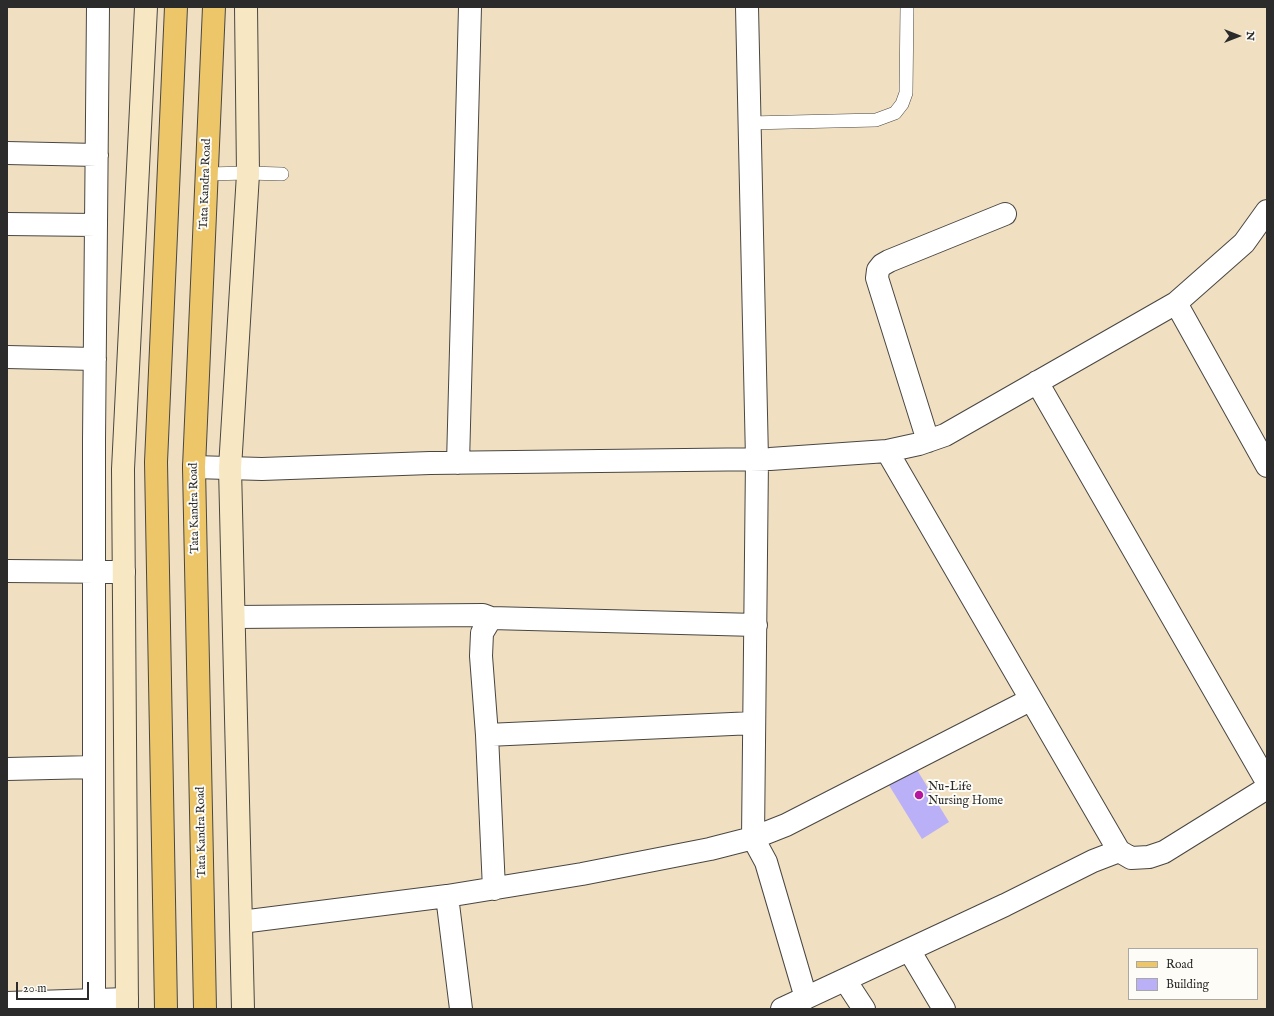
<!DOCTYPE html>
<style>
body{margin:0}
#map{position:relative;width:1274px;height:1016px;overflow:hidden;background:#f0e0c1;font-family:"IM FELL English",serif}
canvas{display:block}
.frame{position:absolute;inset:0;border:8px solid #2b2b2b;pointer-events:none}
.legend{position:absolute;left:1128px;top:948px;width:130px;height:52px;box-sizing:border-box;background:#fdfcf7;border:1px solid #a9a8a5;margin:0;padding:5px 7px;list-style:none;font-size:12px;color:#2b2b2b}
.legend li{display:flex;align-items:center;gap:8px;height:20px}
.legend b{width:20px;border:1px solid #a9a8a5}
.north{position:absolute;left:1218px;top:16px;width:40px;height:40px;-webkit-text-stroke:3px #fdfcf7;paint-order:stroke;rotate:90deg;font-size:11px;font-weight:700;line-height:16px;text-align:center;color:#2b2b2b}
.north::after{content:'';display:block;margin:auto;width:14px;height:18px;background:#2b2b2b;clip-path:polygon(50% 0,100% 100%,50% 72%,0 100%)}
.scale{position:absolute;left:16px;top:982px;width:73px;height:18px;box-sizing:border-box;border:2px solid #2b2b2b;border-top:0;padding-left:5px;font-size:12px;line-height:14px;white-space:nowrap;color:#2b2b2b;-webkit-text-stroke:3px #fdfcf7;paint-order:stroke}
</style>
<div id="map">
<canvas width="1274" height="1016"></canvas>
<div class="frame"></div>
<ul class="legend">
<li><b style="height:5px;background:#ecc669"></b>Road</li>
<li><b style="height:11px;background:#bab0f8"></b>Building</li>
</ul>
<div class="north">N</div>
<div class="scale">20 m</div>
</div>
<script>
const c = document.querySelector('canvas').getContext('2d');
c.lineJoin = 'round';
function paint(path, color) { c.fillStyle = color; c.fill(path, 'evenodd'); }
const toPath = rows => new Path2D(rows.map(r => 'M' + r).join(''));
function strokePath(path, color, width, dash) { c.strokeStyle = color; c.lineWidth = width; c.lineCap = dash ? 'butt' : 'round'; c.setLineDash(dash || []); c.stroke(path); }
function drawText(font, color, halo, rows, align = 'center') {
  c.font = font + ' "IM FELL English",serif'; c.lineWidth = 4; c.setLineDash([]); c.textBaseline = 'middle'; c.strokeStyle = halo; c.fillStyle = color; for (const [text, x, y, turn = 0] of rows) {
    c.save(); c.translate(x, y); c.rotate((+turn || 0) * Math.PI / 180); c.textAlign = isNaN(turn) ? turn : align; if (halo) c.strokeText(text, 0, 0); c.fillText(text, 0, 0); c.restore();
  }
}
const building = toPath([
 [914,765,949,822,922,839,887,782]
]);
const lane = toPath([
 [749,123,876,120,895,113,902,104,906,93,907,7],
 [207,174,248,173,282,174]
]);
const street = toPath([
 [747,7,757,459,753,838,766,862,806,998],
 [7,153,97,155],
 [7,224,96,225],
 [1176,303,1267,466],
 [7,357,95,359],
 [1037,382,1267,782],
 [928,441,877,278,878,270,882,265,889,261,1005,214],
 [887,451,1119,851,1131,858,1149,857,1164,852,1267,788],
 [458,463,470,7],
 [194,467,262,469,430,463,770,459,887,451,919,444,945,435,1176,303,1244,243,1267,211],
 [7,571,124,572],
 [234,617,483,615,491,618],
 [487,735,754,723],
 [7,769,94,767],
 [494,889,487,735,481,656,482,633,491,618,756,625],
 [447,896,461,1009],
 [241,922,447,896,582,874,710,849,753,838,786,825,1030,700],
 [909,950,944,1009],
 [845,980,864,1009],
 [7,1003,127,999],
 [94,1009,94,440,98,7],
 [782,1009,1005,905,1093,861,1119,851]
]);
const secondary = toPath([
 [127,1009,123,469,146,7],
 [243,1009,230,468,248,174,246,7]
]);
const primary = toPath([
 [166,1009,156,462,176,7],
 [205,1009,194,467,214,7]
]);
const markers = [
 [919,795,5,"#b5179e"]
];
const streetNames = [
 ["Tata Kandra Road",206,184,-88],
 ["Tata Kandra Road",195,508,-91],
 ["Tata Kandra Road",202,832,-91]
];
const poiNames = [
 ["Nu-Life",928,788],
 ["Nursing Home",928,802]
];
paint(building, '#bab0f8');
strokePath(lane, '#494642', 14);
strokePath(street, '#494642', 24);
strokePath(secondary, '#494642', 24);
strokePath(primary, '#494642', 24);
strokePath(lane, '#fff', 13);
strokePath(street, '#fff', 22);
strokePath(secondary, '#f7e8c3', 22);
strokePath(primary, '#ecc669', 22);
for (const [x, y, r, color] of markers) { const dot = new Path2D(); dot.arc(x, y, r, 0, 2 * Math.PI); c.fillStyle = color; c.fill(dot); strokePath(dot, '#fdfcf7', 1.5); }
drawText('12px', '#2b2b2b', '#fdfcf7', streetNames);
drawText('12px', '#2b2b2b', '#fdfcf7', poiNames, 'left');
</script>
